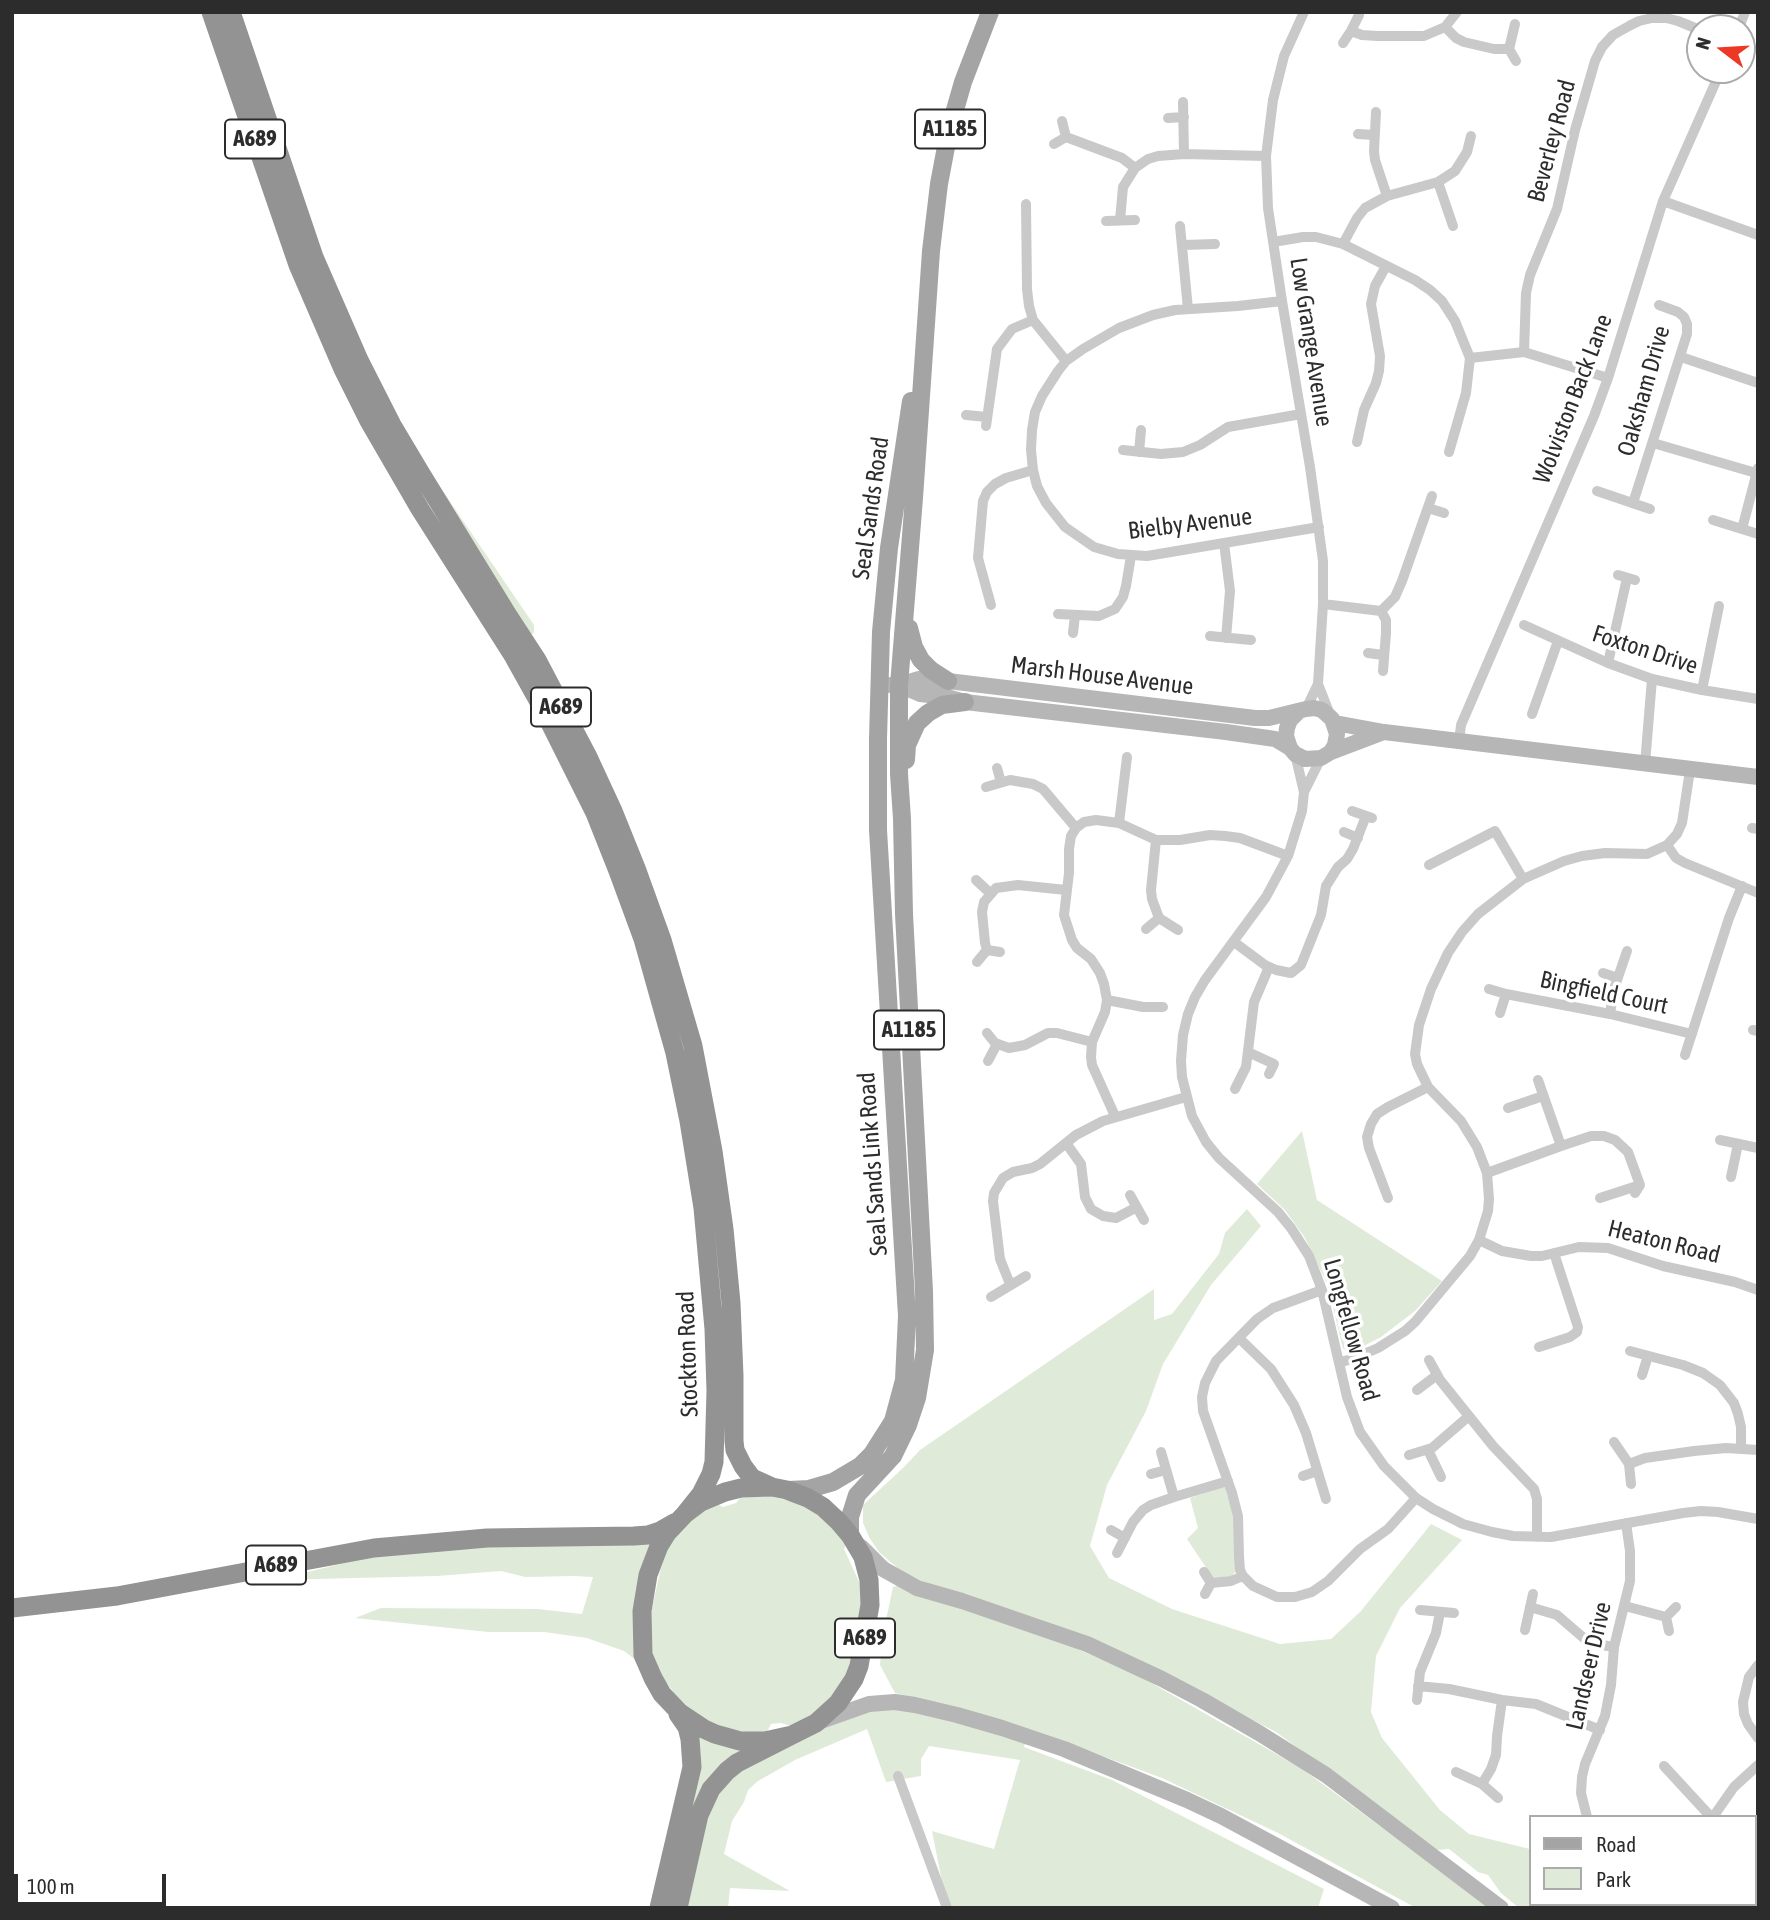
<!DOCTYPE html>
<style>
body{margin:0}
#map{position:relative;width:1770px;height:1920px;overflow:hidden;background:#fff;font-family:"Asap Condensed",sans-serif}
canvas{display:block}
.frame{position:absolute;inset:0;border:14px solid #2c2c2c;pointer-events:none}
.legend{position:absolute;left:1529px;top:1815px;width:228px;height:91px;box-sizing:border-box;background:#fff;border:2px solid #ababab;margin:0;padding:9px 12px;list-style:none;font-size:21px;color:#2c2c2c}
.legend li{display:flex;align-items:center;gap:14px;height:35px}
.legend b{width:35px;border:2px solid #ababab}
.north{position:absolute;left:1686px;top:14px;width:70px;height:70px;box-sizing:border-box;background:#fff;border:2px solid #ababab;border-radius:50%;rotate:287deg;font-size:19px;font-weight:700;line-height:28px;text-align:center;color:#2c2c2c}
.north::after{content:'';display:block;margin:auto;width:24px;height:32px;background:#ec3824;clip-path:polygon(50% 0,100% 100%,50% 72%,0 100%)}
.scale{position:absolute;left:14px;top:1874px;width:152px;height:32px;box-sizing:border-box;border:4px solid #2c2c2c;border-top:0;padding-left:9px;font-size:21px;line-height:24px;white-space:nowrap;color:#2c2c2c;-webkit-text-stroke:5px #fff;paint-order:stroke}
</style>
<div id="map">
<canvas width="1770" height="1920"></canvas>
<div class="frame"></div>
<ul class="legend">
<li><b style="height:9px;background:#a4a4a4"></b>Road</li>
<li><b style="height:19px;background:#dfebd8"></b>Park</li>
</ul>
<div class="north">N</div>
<div class="scale">100 m</div>
</div>
<script>
const c = document.querySelector('canvas').getContext('2d');
c.lineJoin = 'round';
function paint(path, color) { c.fillStyle = color; c.fill(path, 'evenodd'); }
const toPath = rows => new Path2D(rows.map(r => 'M' + r).join(''));
function strokePath(path, color, width, dash) { c.strokeStyle = color; c.lineWidth = width; c.lineCap = dash ? 'butt' : 'round'; c.setLineDash(dash || []); c.stroke(path); }
function drawText(font, color, halo, rows, align = 'center') {
  c.font = font + ' "Asap Condensed",sans-serif'; c.lineWidth = 7; c.setLineDash([]); c.textBaseline = 'middle'; c.strokeStyle = halo; c.fillStyle = color; for (const [text, x, y, turn = 0] of rows) {
    c.save(); c.translate(x, y); c.rotate((+turn || 0) * Math.PI / 180); c.textAlign = isNaN(turn) ? turn : align; if (halo) c.strokeText(text, 0, 0); c.fillText(text, 0, 0); c.restore();
  }
}
const green = toPath([
 [438,484,534,625,534,631,533,634,529,634],
 [1302,1131,1317,1200,1442,1281,1415,1311,1381,1337,1354,1351,1343,1349,1328,1286,1305,1238,1285,1210,1257,1184],
 [1247,1209,1261,1226,1211,1285,1163,1364,1146,1411,1107,1485,1090,1546,1109,1578,1172,1609,1280,1644,1331,1639,1361,1611,1431,1524,1462,1540,1400,1608,1376,1656,1371,1712,1382,1738,1440,1810,1469,1834,1530,1849,1530,1904,1597,1904,1601,1908,1519,1908,1501,1893,1488,1875,1478,1872,1449,1849,1437,1850,1276,1732,1146,1665,1042,1620,907,1576,879,1552,869,1537,863,1523,863,1505,903,1468,920,1450,1154,1289,1154,1320,1172,1314,1219,1254,1225,1233],
 [1222,1487,1225,1488,1234,1514,1236,1571,1232,1576,1213,1578,1187,1539,1198,1528,1190,1498],
 [741,1497,773,1497,795,1502,811,1509,847,1542,844,1549,860,1584,861,1606,857,1647,841,1688,812,1717,791,1726,781,1723,771,1724,767,1732,734,1732,708,1723,683,1705,666,1682,651,1655,649,1622,660,1572,668,1546,686,1524,715,1503,723,1507,736,1503],
 [652,1540,637,1661,624,1651,587,1638,544,1632,488,1632,355,1618,381,1608,538,1609,582,1614,593,1577,575,1576,525,1577,501,1571,437,1576,275,1580,385,1553,523,1544],
 [900,1585,1021,1624,1139,1676,1301,1768,1491,1908,1416,1908,1278,1833,1162,1778,1059,1740,950,1706,895,1693,880,1665,882,1639,893,1587],
 [900,1707,1026,1740,1024,1747,1112,1780,1324,1889,1318,1908,947,1907,932,1831,994,1849,1020,1760,929,1746,921,1759,921,1776,886,1782,867,1729,795,1760,758,1781,748,1790,744,1802,732,1821,724,1854,790,1891,730,1888,728,1908,685,1908,708,1812,718,1791,751,1763,824,1725,873,1709],
 [696,1734,752,1748,729,1761,672,1908]
]);
const street = toPath([
 [1304,12,1284,56,1273,100,1266,156,1268,208,1282,301,1310,467,1323,561,1323,604,1318,684,1306,709],
 [1515,24,1509,49,1516,61],
 [1445,27,1456,38,1464,42,1494,49,1509,49],
 [1739,28,1745,12],
 [1351,31,1362,35,1377,36,1424,36,1445,27,1457,12],
 [1343,43,1351,31,1359,15],
 [1183,102,1184,154],
 [1376,112,1374,151,1375,160,1387,196],
 [1168,118,1184,117],
 [1358,134,1374,135],
 [1066,137,1122,158,1135,168],
 [1054,144,1066,137,1062,121],
 [1438,182,1453,226],
 [1663,201,1758,235],
 [1026,204,1027,289,1029,306,1033,320,1066,361],
 [1120,220,1123,187,1135,168,1148,159,1158,156,1184,154,1266,156],
 [1106,221,1135,220],
 [1180,226,1188,309],
 [1273,242,1303,237,1316,237,1343,244,1415,280,1430,290,1442,301,1455,321,1470,358,1466,393,1449,452],
 [1343,244,1357,218,1365,208,1387,196,1438,182,1455,171,1467,152,1471,136],
 [1183,245,1215,244],
 [1282,301,1238,306,1175,310,1153,315,1119,328,1083,349,1066,361,1058,371,1042,396,1035,412,1032,430,1031,450,1033,470,1037,486,1046,503,1065,527,1094,547,1118,554,1147,556,1319,527],
 [1524,352,1526,293,1530,275,1557,209,1575,130,1595,61,1602,47,1613,35,1629,26,1639,21,1652,18,1666,18,1678,21,1700,30],
 [1681,357,1758,383],
 [1470,358,1524,352,1608,378],
 [966,415,987,417],
 [986,426,997,349,1012,329,1033,320],
 [1357,442,1364,410,1376,383,1379,371,1380,356,1371,304,1375,286,1386,266],
 [1653,443,1756,473],
 [1123,450,1161,454,1183,452,1200,445,1228,427,1301,414],
 [1139,452,1141,430],
 [1597,491,1650,509],
 [1633,503,1687,334,1687,324,1684,317,1678,312,1659,305],
 [1428,508,1444,513],
 [1713,520,1758,534],
 [1742,529,1758,468],
 [1224,543,1230,591,1226,638],
 [1618,575,1635,580],
 [1323,604,1381,611,1395,597,1402,581,1432,496],
 [991,605,978,558,983,501,987,492,995,484,1006,478,1033,470],
 [1381,611,1386,620,1386,633,1383,671],
 [1058,614,1099,616,1115,609,1123,597,1126,586,1131,556],
 [1524,625,1608,663,1652,679,1702,690,1758,699],
 [1073,633,1075,615],
 [1210,636,1251,640],
 [1368,653,1383,655],
 [1608,663,1627,578],
 [1318,684,1331,717],
 [1702,690,1719,606],
 [1532,714,1558,641],
 [1459,742,1461,725,1594,416,1608,378,1663,201,1721,70],
 [1295,754,1304,792,1302,811,1288,856,1266,897,1205,980,1195,997,1188,1014,1183,1035,1181,1061,1182,1077,1192,1116,1206,1142,1219,1158,1278,1212,1291,1228,1309,1256,1322,1290,1347,1397,1360,1432,1384,1466,1416,1498,1433,1509,1463,1524,1492,1532,1513,1536,1551,1537,1683,1513,1701,1511,1718,1512,1758,1519],
 [1645,764,1652,679],
 [997,768,1001,782],
 [986,787,1010,780,1033,784,1043,789,1076,828],
 [1304,792,1321,758],
 [1352,811,1372,818],
 [1119,823,1127,757],
 [1076,828,1071,836,1069,849,1069,873,1064,915,1072,940,1077,948,1091,959,1100,973,1104,984,1107,1000,1105,1012,1092,1042,1091,1057,1092,1065,1115,1116],
 [1076,828,1084,822,1096,820,1119,823,1156,840,1180,840,1210,835,1225,836,1240,838,1288,856],
 [1752,828,1758,829],
 [1344,832,1358,838],
 [1156,840,1151,890,1152,899,1159,918,1178,930],
 [1667,845,1676,858,1685,863,1758,893],
 [1429,865,1495,831,1523,879],
 [976,880,990,893],
 [1146,929,1159,918],
 [1234,942,1265,965,1276,970,1291,973,1301,965,1321,915,1326,886,1338,867,1347,859,1353,849,1366,816],
 [987,950,985,943,982,912,984,902,996,888,1018,885,1066,890],
 [977,962,987,950,1000,952],
 [1603,973,1618,978],
 [1489,989,1506,994,1610,1014,1692,1034],
 [1107,1000,1143,1007,1163,1007],
 [1500,1013,1506,994],
 [1610,1014,1614,989,1627,951],
 [1753,1030,1758,1031],
 [987,1033,995,1043,1009,1048,1025,1045,1048,1033,1057,1033,1092,1042],
 [1248,1052,1274,1064,1269,1074],
 [1685,1055,1729,918,1742,886],
 [988,1061,997,1044],
 [1538,1080,1561,1146],
 [1235,1089,1246,1067,1254,1002,1269,967],
 [1508,1108,1543,1096],
 [1720,1140,1758,1148],
 [1066,1143,1081,1164,1085,1197,1091,1209,1103,1216,1116,1218,1137,1207],
 [1487,1173,1561,1146,1591,1136,1604,1136,1615,1140,1628,1152,1640,1185,1635,1193],
 [1731,1177,1738,1144],
 [1130,1195,1144,1220],
 [1388,1198,1369,1148,1367,1137,1371,1124,1377,1114,1388,1107,1428,1087],
 [1600,1198,1640,1185],
 [1479,1240,1502,1251,1531,1256,1542,1256,1579,1247,1608,1248,1663,1266,1735,1282,1758,1290],
 [1010,1284,1000,1259,993,1201,994,1193,1003,1178,1013,1172,1032,1168,1040,1164,1076,1135,1103,1121,1186,1097],
 [1322,1290,1273,1308,1257,1319,1216,1361,1205,1383,1202,1397,1203,1411,1232,1493,1238,1516,1239,1556,1240,1570,1243,1576,1253,1586,1277,1597,1295,1597,1312,1592,1328,1581,1360,1549,1388,1529,1416,1498],
 [991,1297,1026,1276],
 [1239,1338,1271,1369,1294,1405,1306,1433,1326,1499],
 [1539,1347,1570,1337,1577,1332,1578,1327,1554,1253],
 [1630,1351,1683,1365,1703,1373,1720,1385,1734,1403,1738,1414,1741,1427,1741,1448],
 [1429,1360,1440,1380,1493,1446,1534,1489,1537,1499,1537,1537],
 [1339,1363,1357,1357,1378,1348,1405,1331,1415,1322,1470,1256,1479,1240,1488,1211,1489,1199,1487,1173,1477,1147,1461,1121,1428,1087,1417,1064,1415,1054,1419,1025,1431,989,1448,953,1462,932,1478,914,1523,879,1564,861,1582,856,1605,853,1647,854,1667,845,1677,834,1682,823,1690,770],
 [1642,1375,1648,1356],
 [1417,1390,1437,1375],
 [1614,1442,1629,1464,1631,1484],
 [1428,1450,1441,1477],
 [1161,1452,1174,1497],
 [1409,1455,1432,1448,1469,1416],
 [1629,1464,1645,1458,1694,1451,1726,1448,1758,1450],
 [1151,1474,1166,1470],
 [1303,1476,1317,1471],
 [1111,1530,1125,1538],
 [1117,1553,1133,1522,1143,1510,1151,1505,1174,1497,1228,1481],
 [1204,1572,1211,1583,1205,1594],
 [1211,1583,1231,1581,1243,1576],
 [1625,1606,1666,1617],
 [1530,1607,1557,1615,1586,1640,1596,1644,1614,1647],
 [1420,1610,1454,1613],
 [1525,1630,1533,1594],
 [1669,1631,1666,1617,1676,1607],
 [1758,1665,1749,1677,1743,1702,1744,1714,1748,1724,1758,1738],
 [1418,1686,1449,1689,1502,1700,1536,1704,1600,1730],
 [1417,1700,1420,1672,1436,1633,1440,1612],
 [1664,1766,1711,1817],
 [1456,1772,1482,1784,1498,1798],
 [898,1776,947,1908],
 [1482,1784,1491,1769,1496,1755,1497,1736,1502,1700],
 [1587,1817,1581,1793,1582,1777,1585,1764,1605,1716,1611,1685,1614,1647,1630,1581,1630,1551,1626,1523],
 [1713,1817,1734,1787,1758,1765],
 [1754,1897,1758,1890],
 [1661,1904,1665,1908],
 [1746,1908,1749,1904]
]);
const secondary = toPath([
 [890,685,899,685,919,679,948,681,1255,718,1269,718,1306,709,1314,708,1322,710,1332,719,1337,734,1335,745,1331,752,1321,758,1305,759,1295,754,1290,748,1286,736,1287,728,1290,720,1299,711],
 [899,685,920,694,947,697,965,702,1226,732,1275,739,1290,748],
 [1335,723,1384,732,1758,777],
 [1331,752,1381,733],
 [861,1547,883,1569,917,1588,962,1601,1087,1644,1162,1679,1202,1700,1259,1733,1326,1775,1501,1908],
 [821,1721,869,1704,895,1702,915,1705,957,1715,1002,1728,1064,1749,1187,1800,1221,1816,1392,1908]
]);
const primary = toPath([
 [909,628,914,647,921,660,931,670,948,681],
 [906,760,907,745,917,723,928,713,942,705,965,702],
 [788,1490,809,1489,833,1482,860,1466,872,1454,893,1421,904,1380,907,1316,878,830,878,739,881,632,889,548,911,401],
 [850,1535,850,1517,857,1495,893,1456,908,1425,917,1398,925,1350,924,1291,904,914,902,819,899,774,899,685,914,498,931,251,939,184,949,131,963,82,990,12]
]);
const highway = toPath([
 [211,12,298,265,343,369,369,421,420,509,514,657,543,709,595,813,618,871,643,939,675,1053,689,1121,703,1208,714,1329,716,1391,714,1462,711,1474,701,1494,685,1514],
 [231,12,314,257,359,360,392,425,420,472,507,614,537,660,588,757,613,811,636,868,662,940,693,1046,713,1151,724,1229,731,1303,734,1376,734,1441,735,1450,743,1466,752,1478,772,1487],
 [12,1608,117,1596,374,1548,487,1538,634,1536,648,1535,660,1531,674,1523],
 [659,1908,692,1767,690,1739,687,1727,678,1714],
 [678,1908,699,1815,711,1789,727,1771,737,1763,792,1735,816,1723,838,1703,854,1679,859,1666,870,1605,869,1580,863,1557,850,1535,839,1522,823,1507,808,1498,787,1490,772,1487,741,1488,725,1492,701,1502,685,1514,667,1533,659,1546,648,1575,642,1611,643,1655,653,1678,662,1694,680,1713,704,1729,715,1734,740,1741,765,1741,792,1735]
]);
const shields = [
 [950,129,70],
 [255,139,60],
 [561,707,60],
 [909,1030,70],
 [276,1565,60],
 [865,1638,60]
];
const shieldNames = [
 ["A1185",950,129],
 ["A689",255,139],
 ["A689",561,707],
 ["A1185",909,1030],
 ["A689",276,1565],
 ["A689",865,1638]
];
const streetNames = [
 ["Beverley Road",1552,141,-75],
 ["Low Grange Avenue",1311,342,81],
 ["Oaksham Drive",1644,391,-74],
 ["Wolviston Back Lane",1573,399,-69],
 ["Seal Sands Road",871,508,-82],
 ["Bielby Avenue",1190,524,-7],
 ["Foxton Drive",1645,650,18],
 ["Marsh House Avenue",1102,676,7],
 ["Bingfield Court",1604,993,12],
 ["Seal Sands Link Road",873,1164,-94],
 ["Heaton Road",1664,1242,14],
 ["Longfellow Road",1351,1330,74],
 ["Stockton Road",688,1354,-92],
 ["Landseer Drive",1589,1666,-77]
];
paint(green, '#dfebd8');
strokePath(street, '#c9c9c9', 10);
strokePath(secondary, '#b6b6b6', 16);
strokePath(primary, '#a4a4a4', 18);
strokePath(highway, '#939393', 19);
for (const [x, y, w] of shields) { const box = new Path2D(); box.roundRect(x - w / 2, y - 19.5, w, 39, 5); c.fillStyle = '#fff'; c.fill(box); strokePath(box, '#2c2c2c', 2); }
drawText('bold 23px', '#2c2c2c', null, shieldNames);
drawText('24px', '#2c2c2c', '#fff', streetNames);
</script>
